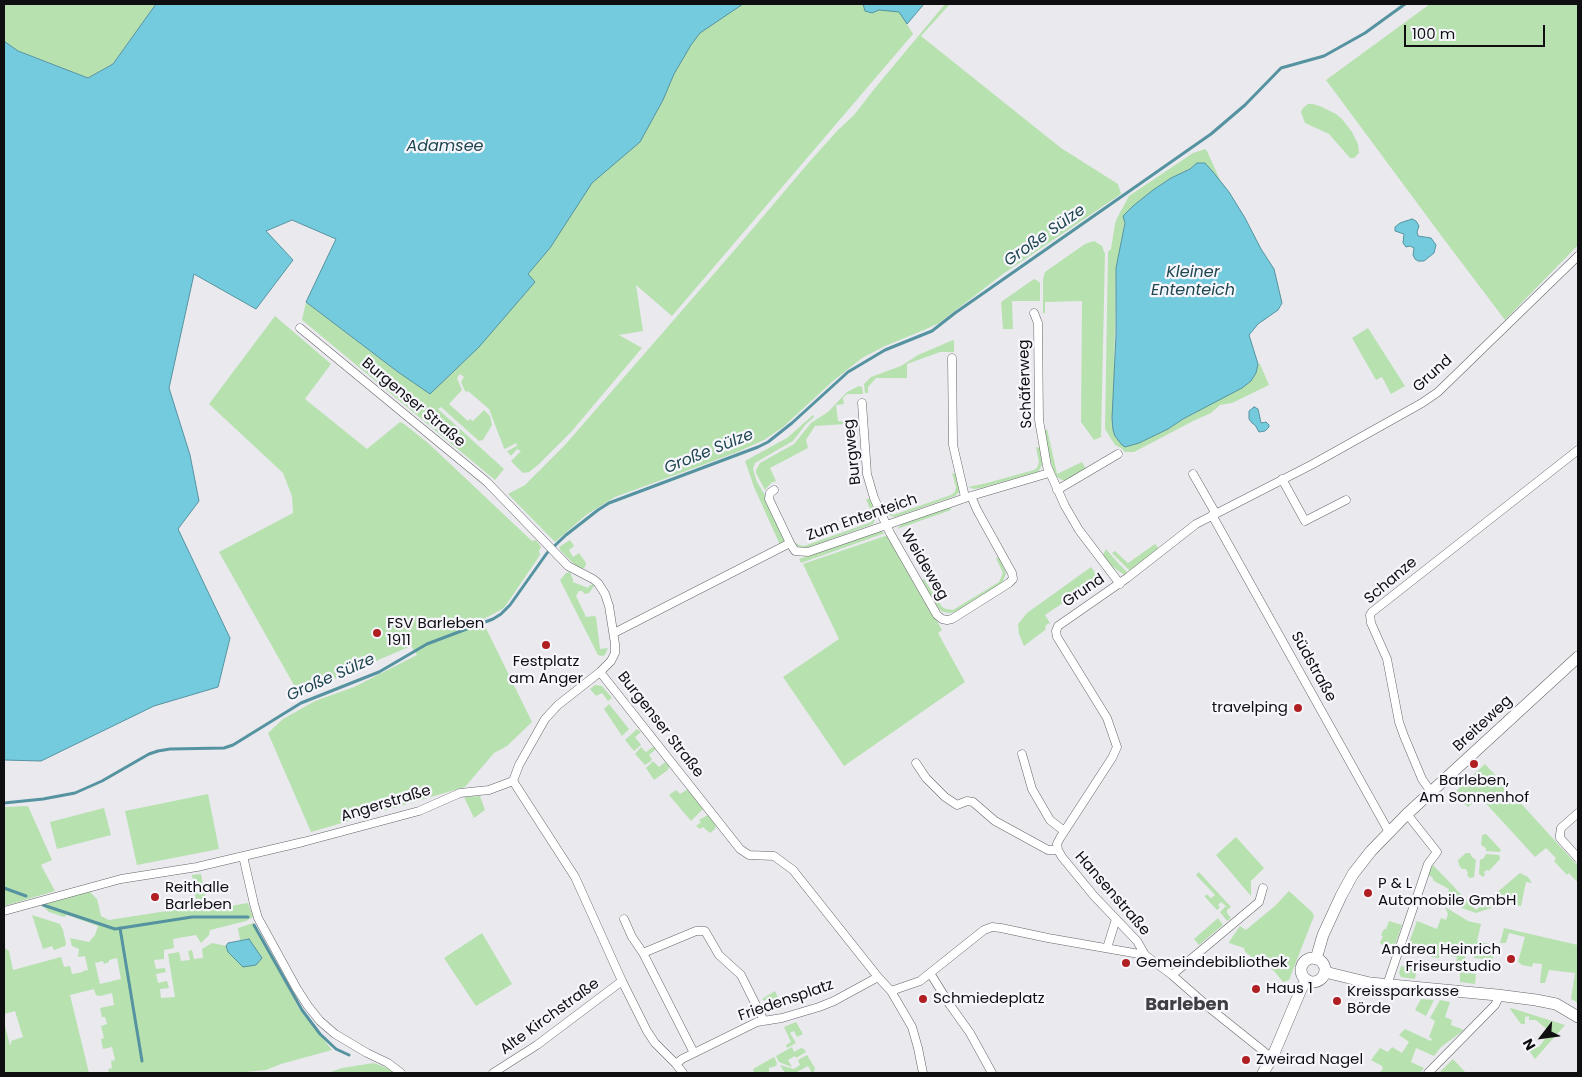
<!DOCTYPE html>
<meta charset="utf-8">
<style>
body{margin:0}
#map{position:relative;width:1582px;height:1077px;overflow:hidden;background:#e9e9ee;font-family:Poppins,sans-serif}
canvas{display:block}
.frame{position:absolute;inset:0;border:5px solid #0f0f11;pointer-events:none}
.north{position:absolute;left:1517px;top:1012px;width:50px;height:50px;-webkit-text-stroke:4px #f6f6fc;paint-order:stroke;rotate:240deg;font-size:14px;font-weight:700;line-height:20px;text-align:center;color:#0f0f11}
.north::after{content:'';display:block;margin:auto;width:18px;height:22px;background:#0f0f11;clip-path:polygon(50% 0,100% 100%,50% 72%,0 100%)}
.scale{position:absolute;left:1404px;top:25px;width:141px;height:22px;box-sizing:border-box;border:2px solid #0f0f11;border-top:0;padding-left:6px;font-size:15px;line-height:18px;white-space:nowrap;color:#0f0f11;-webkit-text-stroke:4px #f6f6fc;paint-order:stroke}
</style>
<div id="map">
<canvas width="1582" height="1077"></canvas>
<div class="frame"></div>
<div class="north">N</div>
<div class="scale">100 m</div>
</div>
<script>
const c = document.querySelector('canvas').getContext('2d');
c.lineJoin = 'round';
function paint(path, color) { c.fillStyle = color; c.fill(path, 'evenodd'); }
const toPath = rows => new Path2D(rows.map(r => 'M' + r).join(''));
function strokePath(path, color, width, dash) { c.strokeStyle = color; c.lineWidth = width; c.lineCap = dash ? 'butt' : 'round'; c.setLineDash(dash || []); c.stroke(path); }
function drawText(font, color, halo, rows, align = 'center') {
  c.font = font + ' Poppins,sans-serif'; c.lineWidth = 4.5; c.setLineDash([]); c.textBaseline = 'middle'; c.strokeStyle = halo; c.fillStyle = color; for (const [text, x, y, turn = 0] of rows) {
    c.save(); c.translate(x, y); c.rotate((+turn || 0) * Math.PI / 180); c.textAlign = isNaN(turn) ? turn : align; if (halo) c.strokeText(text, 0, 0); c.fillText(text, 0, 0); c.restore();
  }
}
const green = toPath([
 [4,4,156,4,113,64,88,78,18,51,4,41],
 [693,4,924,4,907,24,913,34,672,316,636,285,643,331,619,335,642,348,571,432,538,465,529,472,523,473,511,461,521,451,517,449,511,456,507,451,517,446,516,443,505,449,504,448,489,409,468,391,466,392,464,389,461,382,464,377,460,374,457,378,462,390,449,404,468,421,470,419,473,421,484,410,490,416,492,425,483,440,479,441,441,407,438,409,504,469,495,480,302,320,306,302,398,372],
 [945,4,950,4,921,36,1061,148,1118,184,1121,194,1003,274,939,323,924,330,885,346,862,358,833,381,783,427,764,440,735,453,615,497,586,515,555,542,508,494,525,485,565,445,732,253,811,160,838,130,854,115,875,88],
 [1430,4,1578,4,1578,245,1505,320,1443,238,1326,80],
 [1308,104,1313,104,1322,107,1336,114,1342,119,1352,132,1358,144,1359,153,1354,158,1350,158,1329,134,1305,123,1301,112,1303,108],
 [1205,149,1207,151,1220,180,1229,192,1245,218,1261,249,1274,269,1282,303,1278,310,1258,324,1249,335,1258,364,1260,364,1269,385,1232,403,1220,405,1211,413,1193,421,1134,452,1125,452,1121,448,1115,445,1105,429,1108,252,1111,249,1115,224,1117,218,1129,196,1193,153],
 [1133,206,1197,412,1183,419,1168,429,1113,430,1116,268,1123,234,1125,214],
 [1094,241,1102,246,1105,254,1101,437,1094,440,1081,422,1082,301,1045,302,1045,313,1043,313,1043,279,1045,272,1085,244],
 [1034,279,1038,281,1040,283,1040,301,1012,301,1013,329,1003,329,1001,302],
 [275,316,331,364,305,399,367,449,400,422,404,424,428,443,532,541,536,540,541,547,539,551,540,555,504,608,482,620,532,722,507,746,494,753,465,787,311,832,268,733,283,719,315,701,354,687,417,655,411,646,299,694,219,552,293,513,292,496,283,473,209,404],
 [1368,328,1405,386,1391,394,1382,377,1376,380,1352,338],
 [953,340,954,341,954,352,940,352,907,364,907,378,876,378,868,387,868,393,865,393,864,384,871,377,901,366,918,355],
 [859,386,862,387,863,394,847,394,843,398,844,404,836,405,838,421,846,422,846,424,815,426,806,440,808,448,770,468,776,481,771,483,765,490,756,473,756,470,760,463,794,444,811,423,828,412,847,392],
 [813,415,814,417,806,424,793,441,760,460,755,463,753,469,757,482,765,495,785,541,780,545,754,487,745,461,787,438],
 [1047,429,1057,474,1082,462,1086,469,1067,480,1062,480,1057,477,1053,469,1048,450,1044,431],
 [1036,447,1040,448,1043,462,1040,469,1037,472,981,488,974,489,968,487,987,483,1034,470,1037,468,1039,462],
 [952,473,956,474,959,484,959,492,955,496,895,517,885,514,880,504,882,503,888,513,893,515,951,495,955,492,956,487],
 [866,499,870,499,877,516,873,524,809,547,801,548,796,545,796,543,799,545,804,546,869,523,871,522,872,514],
 [950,507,951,510,897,529,903,523],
 [880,531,885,533,801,563,799,559],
 [888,535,942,630,938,633,965,682,844,766,783,677,839,639,803,564],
 [570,540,574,546,569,550,573,557,579,553,586,563,585,567,582,569,577,567,561,551,559,547],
 [1155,544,1159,549,1130,571,1112,553,1115,551,1128,563],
 [1106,549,1119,564,1128,573,1126,575,1123,574,1109,564,1103,555],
 [999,557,1006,573,1002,584,956,612,950,613,943,612,938,608,922,580,924,579,942,607,946,609,953,610,999,582,1003,573,996,558],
 [1091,567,1104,584,1098,586,1091,584,1045,615,1050,623,1046,625,1045,630,1024,646,1019,634,1018,624,1027,613],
 [570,572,573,580,573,582,588,588,590,585,595,585,589,593,585,594,582,591,579,591,576,596,586,617,594,616,596,617,600,649,608,648,605,655,602,656,598,655,596,651,560,580,566,573],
 [595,685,602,686,612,698,608,701,602,693,596,696,590,689],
 [609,704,629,729,622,736,604,709],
 [637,729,641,732,635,737,641,745,634,751,625,740],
 [641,747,646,752,653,747,656,749,649,755,652,759,651,761,645,765,635,754],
 [652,762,654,762,659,767,665,762,669,766,668,770,654,780,646,768],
 [1485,764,1578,866,1578,883,1569,873,1567,875,1554,861,1556,858,1546,848,1535,857,1480,797,1468,807,1453,794],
 [688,789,703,809,691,821,669,795,676,790,680,794],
 [208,794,219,849,137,865,125,811],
 [480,796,485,810,474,818,464,797],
 [28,806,52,860,41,865,55,891,4,906,4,807],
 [104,808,111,835,57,849,50,822],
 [708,815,716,826,715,829,710,833,703,827,700,829,696,826,701,822,699,820],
 [1486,834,1501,850,1500,852,1486,851,1486,848,1481,845,1482,835],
 [1236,837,1264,868,1251,881,1251,896,1216,855],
 [1466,853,1470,853,1472,857,1476,860,1474,877,1470,878,1467,875,1468,873,1466,869,1462,869,1459,865,1458,860],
 [1486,854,1499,855,1500,859,1489,871,1487,870,1484,872,1485,875,1483,877,1479,874,1480,860,1484,858],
 [1433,865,1476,910,1520,873,1528,877,1532,883,1526,882,1521,906,1494,902,1491,908,1476,913,1462,908,1454,902,1447,895,1449,889,1434,881,1432,877,1428,875],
 [1199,872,1231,907,1227,910,1227,913,1231,918,1227,921,1220,912,1226,906,1221,902,1218,905,1220,907,1217,910,1205,897,1206,894,1211,898,1215,895,1196,875],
 [201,874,208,910,248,903,253,917,246,921,210,930,209,935,201,943,196,935,173,939,174,948,164,950,164,959,154,960,156,969,165,968,166,972,156,974,158,983,167,981,169,988,160,989,161,998,175,997,168,954,179,952,181,961,190,960,188,951,192,950,194,959,203,958,202,949,212,943,217,944,226,946,228,952,243,967,249,939,240,940,238,928,253,923,300,1010,332,1050,281,1064,266,1070,235,1073,109,1073,108,1069,112,1068,111,1061,115,1060,112,1047,103,1049,101,1039,104,1038,101,1026,107,1024,105,1017,102,1017,100,1008,114,1005,112,993,100,996,96,995,94,989,70,995,89,1073,46,1073,45,1072,41,1073,4,1073,4,1022,10,1045,11,1044,11,1041,23,1037,15,1011,4,1014,4,947,9,951,13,970,61,957,64,967,70,966,72,974,83,972,83,971,88,970,85,956,78,957,79,949,72,946,70,938,89,942,95,935,98,926,67,915,64,917,49,912,44,907,44,904,87,891,90,892,97,899,101,916,109,920,193,907,197,906,192,875],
 [117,958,121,979,100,984,95,963,103,961,104,964,109,962,109,960],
 [1289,891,1312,912,1314,916,1289,980,1283,982,1274,971,1260,962,1256,962,1248,954,1245,952,1244,948,1229,943,1229,942,1240,926,1246,930,1276,905],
 [1445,907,1468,921,1481,924,1477,941,1494,945,1494,953,1491,965,1484,963,1484,959,1474,958,1474,956,1467,955,1465,958,1464,972,1476,974,1475,984,1460,982,1460,972,1455,972,1457,957,1449,956,1449,952,1440,951,1439,958,1431,957,1431,955,1421,953,1421,949,1413,949,1412,953,1405,954,1417,921,1437,929,1441,918,1446,920,1448,914],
 [32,915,60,924,63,930,66,944,65,946,54,950,52,946,43,949],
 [1218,918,1223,925,1199,945,1194,939],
 [1389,921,1402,925,1395,945,1387,943,1386,948,1380,943,1383,936,1381,935,1384,929,1386,929],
 [1504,928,1578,945,1578,1003,1571,999,1575,973,1549,970,1545,983,1540,983,1542,964,1533,963,1532,967,1522,965,1518,962,1525,937,1509,933,1506,943,1500,943],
 [482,933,512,984,476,1006,444,958],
 [1401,966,1417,968,1415,979,1401,977,1399,973],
 [775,991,783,1009,768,1003,769,1001,766,999,765,1001,762,999],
 [1421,999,1434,1000,1426,1016,1415,1010],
 [1440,1000,1450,1002,1445,1017,1452,1020,1451,1025,1464,1030,1441,1047,1434,1056,1416,1048,1411,1062,1424,1068,1420,1073,1379,1073,1383,1069,1382,1066,1371,1060,1380,1048,1388,1052,1392,1047,1402,1053,1409,1042,1399,1035,1405,1029,1431,1041,1432,1039,1429,1037,1435,1021,1430,1018],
 [1511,1008,1565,1025,1535,1059,1528,1049,1531,1046,1527,1040,1529,1039,1539,1047,1550,1032,1536,1020,1529,1020,1529,1016,1525,1017,1525,1024,1521,1024,1510,1009],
 [796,1022,803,1034,797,1037,794,1031,790,1033,796,1043,787,1048,786,1045,791,1042,784,1027],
 [792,1047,794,1052,801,1048,804,1049,806,1052,796,1058,795,1056,788,1060,792,1067,779,1062,776,1056],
 [807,1055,815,1068,814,1072,812,1073,808,1066,795,1073,785,1073,780,1065,794,1069,800,1065,798,1060],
 [774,1057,777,1063,776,1066,769,1068,769,1073,754,1073,753,1069],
 [1453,1059,1466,1073,1439,1073],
 [374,1063,387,1068,396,1073,328,1073,342,1068]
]);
const water = toPath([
 [156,4,743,4,700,33,691,45,674,74,663,100,640,142,592,183,550,248,528,274,535,282,479,347,430,394,398,372,306,302,336,239,292,220,266,231,293,260,256,309,194,274,169,388,190,455,199,501,178,529,230,638,218,687,154,706,41,761,4,760,4,41,18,51,88,78,113,64,156,4],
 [863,4,924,4,907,24,899,12,879,10,872,13,865,11,863,4],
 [1197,163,1205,163,1213,172,1229,192,1245,218,1261,249,1274,269,1282,303,1278,310,1258,324,1249,335,1258,364,1256,373,1251,381,1242,388,1183,419,1168,429,1139,443,1125,447,1122,445,1115,436,1113,430,1112,418,1116,335,1116,268,1125,223,1123,216,1133,206,1153,190,1171,178,1190,169,1197,163],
 [1412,219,1416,221,1419,226,1417,232,1418,236,1431,238,1436,245,1434,253,1424,261,1418,261,1415,259,1413,255,1414,248,1410,246,1406,247,1403,243,1404,234,1395,231,1395,227,1400,223,1412,219],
 [1254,407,1258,409,1261,423,1266,422,1269,425,1269,427,1265,431,1259,432,1255,425,1252,423,1249,419,1249,411,1254,407],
 [249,939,262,958,256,965,243,967,228,952,226,946,228,943,249,939]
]);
const stream = toPath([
 [4,803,43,799,75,793,102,781,149,754,158,751,170,749,224,748,233,745,301,703,379,672,427,644,493,619,501,614,510,605,547,553,566,535,598,510,609,503,758,447,768,442,792,423,848,372,885,350,932,331,955,313,1211,134,1245,105,1281,68,1324,56,1365,33,1405,4],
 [4,888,26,896],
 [43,905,115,929,192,917,248,917],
 [254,925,302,1010,320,1034,336,1049,349,1055],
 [120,928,142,1061]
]);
const street = toPath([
 [1034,313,1038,323,1039,420,1047,466,1065,506,1079,530,1120,584],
 [952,358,953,445,965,497],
 [862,403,867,474,874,498,890,533,937,615,942,619,947,620,952,619,1009,583,1013,579,1012,573,977,510,971,496],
 [1193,474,1216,514],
 [1282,479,1305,521,1346,500],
 [774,490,770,493,769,499,790,543],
 [1057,490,1118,454],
 [1212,515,1389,832],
 [614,633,790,543,795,551,808,552,971,496,1049,473],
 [600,672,740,849,749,855,774,856,793,870,878,977,891,991,912,1027,918,1048,923,1073],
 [1022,754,1032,789,1050,820,1064,831],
 [916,763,926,778,945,797,957,805,967,801,973,802,995,821,1048,850,1058,850],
 [513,781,575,877,622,981,647,1031,655,1043,676,1064,683,1073],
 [1431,792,1422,779,1404,736,1399,722,1387,659,1371,623,1370,615,1372,612,1578,450],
 [1578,813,1561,828,1560,835,1560,838,1578,858],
 [243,856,254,904,258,918,297,989,308,1006,320,1021,335,1034,367,1053,388,1063,401,1073],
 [4,911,121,879,197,867,303,842,419,811,460,793,489,790,513,781,519,765,545,719,558,705,600,672,611,661,615,653,615,644,609,606,605,594,598,583,593,579,568,566,487,482,300,328],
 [624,919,632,937,643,953],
 [1107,948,1116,919],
 [1145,955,1137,941,1094,896,1062,857,1058,850,1057,844,1060,838,1112,758,1117,747,1107,718,1057,637,1056,631,1058,626,1127,578,1196,524,1313,464,1422,403,1438,392,1578,256],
 [930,973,950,1005,970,1033,992,1073],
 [1172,975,1259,902,1263,888],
 [1387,985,1428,864,1437,852,1407,814],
 [891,991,920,981,984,930,992,927,1001,928,1048,938,1145,955,1172,975,1212,1010,1272,1058],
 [694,1053,643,953,696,931,705,931,719,955,741,975,764,1021],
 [676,1064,682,1059,757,1022,782,1018,819,1007,834,1001,878,977],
 [493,1073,537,1045,622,981],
 [1428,1073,1495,1005,1500,995]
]);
const secondary = toPath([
 '1301 970a12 12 0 1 1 24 0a12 12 0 1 1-24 0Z',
 [1316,959,1323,935,1341,896,1353,874,1371,851,1407,814,1578,657],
 [1325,972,1370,983,1497,995,1536,1000,1556,1004,1578,1017],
 [1263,1073,1272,1058,1302,987,1307,980]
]);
const markers = [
 [377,633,5,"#b01f21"],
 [546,645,5,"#b01f21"],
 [1298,708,5,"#b01f21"],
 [1474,764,5,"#b01f21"],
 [1368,893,5,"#b01f21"],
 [155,897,5,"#b01f21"],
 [1511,959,5,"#b01f21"],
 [1126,963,5,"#b01f21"],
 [1256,989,5,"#b01f21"],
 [923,999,5,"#b01f21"],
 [1337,1001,5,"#b01f21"],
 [1246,1060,5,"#b01f21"]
];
const streetNames = [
 ["Grund",1433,374,-42],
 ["Schäferweg",1026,384,-92],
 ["Burgenser Straße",413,403,40],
 ["Burgweg",853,452,-96],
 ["Zum Ententeich",862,518,-19],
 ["Weideweg",924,565,60],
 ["Schanze",1391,581,-40],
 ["Grund",1084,591,-34],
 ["Südstraße",1313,667,61],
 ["Breiteweg",1483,724,-43],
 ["Burgenser Straße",660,725,52],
 ["Angerstraße",386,804,-17],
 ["Hansenstraße",1112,894,49],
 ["Friedensplatz",786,1001,-19],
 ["Alte Kirchstraße",550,1017,-36]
];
const poiNames = [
 ["FSV Barleben",387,624],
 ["1911",387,641],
 ["Festplatz",546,662,"center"],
 ["am Anger",546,679,"center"],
 ["travelping",1288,708,"right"],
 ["Barleben,",1474,781,"center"],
 ["Am Sonnenhof",1474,798,"center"],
 ["P & L",1378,884],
 ["Automobile GmbH",1378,901],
 ["Reithalle",165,888],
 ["Barleben",165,905],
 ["Andrea Heinrich",1501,950,"right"],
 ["Friseurstudio",1501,967,"right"],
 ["Gemeindebibliothek",1136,963],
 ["Haus 1",1266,989],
 ["Kreissparkasse",1347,992],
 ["Börde",1347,1009],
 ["Schmiedeplatz",933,999],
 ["Zweirad Nagel",1256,1060]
];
const waterNames = [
 ["Adamsee",445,147],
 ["Große Sülze",1045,236,-35],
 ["Kleiner",1193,273],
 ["Ententeich",1193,291],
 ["Große Sülze",709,452,-22],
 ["Große Sülze",331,678,-24]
];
const quarterNames = [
 ["Barleben",1187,1005]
];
paint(green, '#b8e1b0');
paint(water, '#74cbdd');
strokePath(water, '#5693a0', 1);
strokePath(stream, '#5693a0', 3);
strokePath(street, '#65666a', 9);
strokePath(secondary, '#65666a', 12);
strokePath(street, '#fff', 8);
strokePath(secondary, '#fff', 11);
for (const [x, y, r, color] of markers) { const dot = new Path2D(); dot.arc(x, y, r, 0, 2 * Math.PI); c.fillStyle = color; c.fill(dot); strokePath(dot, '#f6f6fc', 2); }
drawText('15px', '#0f0f11', '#f6f6fc', streetNames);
drawText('15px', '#0f0f11', '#f6f6fc', poiNames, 'left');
drawText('italic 16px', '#1e464f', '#f6f6fc', waterNames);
drawText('bold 18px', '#404044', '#f6f6fc', quarterNames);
</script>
